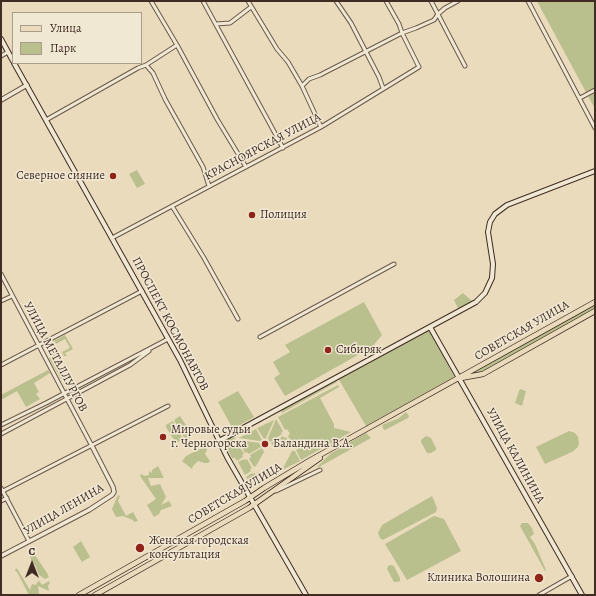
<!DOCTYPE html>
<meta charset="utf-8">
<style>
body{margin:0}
#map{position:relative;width:596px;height:596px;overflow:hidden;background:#eadbbd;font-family:Alegreya,serif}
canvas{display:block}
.frame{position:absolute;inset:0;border:2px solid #402c24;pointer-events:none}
.legend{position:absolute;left:12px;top:12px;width:130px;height:52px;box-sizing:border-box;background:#f1e8d4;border:1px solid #aa9d8e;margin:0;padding:5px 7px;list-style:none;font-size:12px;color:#402c24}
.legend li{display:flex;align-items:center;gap:8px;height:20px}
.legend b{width:20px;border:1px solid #aa9d8e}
.north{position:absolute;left:12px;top:544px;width:40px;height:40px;-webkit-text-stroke:3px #f1e8d4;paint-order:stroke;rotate:0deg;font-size:11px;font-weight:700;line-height:16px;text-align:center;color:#402c24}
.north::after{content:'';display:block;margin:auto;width:14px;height:18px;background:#402c24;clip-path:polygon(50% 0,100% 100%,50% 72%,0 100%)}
</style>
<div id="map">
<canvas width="596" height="596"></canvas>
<div class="frame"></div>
<ul class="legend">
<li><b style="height:5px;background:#eadbbd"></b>Улица</li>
<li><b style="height:11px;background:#babf8e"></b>Парк</li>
</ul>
<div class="north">С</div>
</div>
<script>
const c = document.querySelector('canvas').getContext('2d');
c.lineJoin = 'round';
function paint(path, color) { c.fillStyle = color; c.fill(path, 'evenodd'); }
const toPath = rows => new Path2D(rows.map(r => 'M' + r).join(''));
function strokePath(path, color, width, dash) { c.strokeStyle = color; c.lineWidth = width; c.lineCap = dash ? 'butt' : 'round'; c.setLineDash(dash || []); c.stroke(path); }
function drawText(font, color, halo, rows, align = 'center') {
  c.font = font + ' Alegreya,serif'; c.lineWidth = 3; c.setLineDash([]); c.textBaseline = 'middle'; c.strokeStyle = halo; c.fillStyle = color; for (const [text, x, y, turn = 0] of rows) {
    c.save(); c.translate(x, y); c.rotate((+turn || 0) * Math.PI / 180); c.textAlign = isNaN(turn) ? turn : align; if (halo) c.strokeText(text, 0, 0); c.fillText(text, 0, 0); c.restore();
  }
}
const green = toPath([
 [537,1,595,1,595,109,539,5],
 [137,170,145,184,137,188,129,174],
 [463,293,472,301,471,303,460,309,458,308,454,300],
 [364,302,382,335,372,347,285,396,274,378,280,374,273,362,290,352,285,345],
 [595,304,595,309,485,370,467,375],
 [425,331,429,331,431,333,454,376,453,378,366,426,338,378],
 [65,335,73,349,65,353,67,356,64,356,62,352,70,348,65,339,56,344,54,341],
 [55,354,58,354,53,357,63,376,68,374,67,371,68,370,70,373,61,379,49,358],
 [48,370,50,373,34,383,39,392,36,394,40,399,26,407,17,391,1,400,1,395],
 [336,381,337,382,282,413,281,410],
 [338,385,339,387,320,398,334,424,334,428,351,432,301,460,296,450,298,449,295,444,293,445,288,436,290,434,287,429,285,430,278,417],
 [520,389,526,391,522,406,515,403,519,391],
 [238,391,254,417,233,429,218,402],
 [406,412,409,416,408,418,385,430,384,430,382,425,399,418],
 [180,416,191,433,191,437,186,441,174,420],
 [276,419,283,431,281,433,282,434,270,442,268,438],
 [274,420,266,438,264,439,257,428],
 [173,421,183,439,176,443,166,427,166,425],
 [256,429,262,440,260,441,239,438],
 [569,431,575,433,578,437,579,443,578,447,572,452,545,464,536,447],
 [366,433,371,438,319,467,317,467,330,454],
 [233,435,244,454,242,455,243,457,237,461,235,458,232,458,226,447,228,439],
 [283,436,284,438,286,437,291,446,273,446,271,443],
 [426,436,431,438,436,448,436,450,431,453,427,453,421,442,421,440],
 [238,440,259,443,261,447,249,454,247,452,245,453],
 [206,446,207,450,205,454,210,461,208,463,204,463,198,461,193,466,192,469,182,461,186,456],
 [262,448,264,452,256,466,254,467,249,459,251,457,250,455],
 [292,451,295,451,300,461,282,470],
 [244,459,245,460,247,459,252,468,250,469,251,471,245,475,238,462],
 [158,466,164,478,148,478,151,486,160,484,166,497,161,505,169,501,172,506,161,510,159,514,154,517,147,505,156,499,140,476,141,474,145,476,149,475,149,471,152,473,152,470],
 [280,471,262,481,257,473,259,472],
 [252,473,253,474,255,473,260,482,250,488,246,482,247,478,246,477],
 [118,495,120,496,118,501,126,516,133,512,138,521,134,522,133,520,123,516,116,517,112,509],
 [432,496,437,508,436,512,383,540,380,538,378,533,382,525],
 [434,516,444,519,461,551,407,580,385,544],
 [522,523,528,523,532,528,534,534,530,537,535,544,546,570,545,571,520,526],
 [81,541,90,557,82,562,73,547],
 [31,549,47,573,49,577,45,579,39,575,35,565,31,560,29,550],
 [390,565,394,566,400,578,400,581,397,582,394,582,387,569,388,566],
 [16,568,18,570,30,590,32,584,36,585,38,581,40,582,42,585,49,581,50,583,48,586,49,591,38,586,39,595,29,595,17,572,15,571]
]);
const minor = toPath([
 [151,1,177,45,217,119,246,167],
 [203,1,283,148],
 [248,1,277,49,288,62,302,86,321,127],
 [336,1,351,23,379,77,383,88],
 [431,1,465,66],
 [528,1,595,128],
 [216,24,230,23,251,7],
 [1,56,8,52],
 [146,65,153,73,165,99,203,167,209,186],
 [302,86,309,79,320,75,402,33,416,28,434,20,438,14,445,8,458,1],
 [580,98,595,90],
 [46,120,138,68,146,65,177,45],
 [172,206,204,258,238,319],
 [112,238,321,127,419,67,402,33,399,24,386,1],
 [1,274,93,448],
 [1,301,12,296],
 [260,337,394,264],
 [1,365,142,291],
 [1,425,46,403,168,339],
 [1,434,130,365,149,351],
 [1,488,29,541],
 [276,491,320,470],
 [1,492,168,406],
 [1,501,7,498],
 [539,595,572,576]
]);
const tertiary = toPath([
 [1,100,27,85],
 [1,556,89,510,112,495,114,492,113,487,93,448]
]);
const secondary = toPath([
 [1,39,13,61],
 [14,63,180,360,227,457,306,595],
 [430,327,582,595],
 [219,441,476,302,485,293,492,278,493,264,488,232,490,222,495,214,507,205,595,171]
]);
const primary = toPath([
 [461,378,483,374,595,311],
 [79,595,245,501,264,488,309,461,595,302],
 [95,595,249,508,320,458]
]);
const markers = [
 [113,176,4,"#8f2418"],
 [252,215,4,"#8f2418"],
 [328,350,4,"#8f2418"],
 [163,437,4,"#8f2418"],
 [265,444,4,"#8f2418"],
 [140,548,5,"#8f2418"],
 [539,578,5,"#8f2418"]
];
const streetNames = [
 ["КРАСНОЯРСКАЯ УЛИЦА",263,147,-28],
 ["ПРОСПЕКТ КОСМОНАВТОВ",170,324,62],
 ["СОВЕТСКАЯ УЛИЦА",522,331,-30],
 ["УЛИЦА МЕТАЛЛУРГОВ",55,357,62],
 ["УЛИЦА КАЛИНИНА",515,456,61],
 ["СОВЕТСКАЯ УЛИЦА",235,494,-31],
 ["УЛИЦА ЛЕНИНА",64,510,-30]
];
const poiNames = [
 ["Северное сияние",105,176,"right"],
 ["Полиция",260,215],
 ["Сибиряк",336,350],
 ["Мировые судьи",171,430],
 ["г. Черногорска",171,444],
 ["Баландина В.А.",273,444],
 ["Женская городская",149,541],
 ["консультация",149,555],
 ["Клиника Волошина",530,578,"right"]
];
paint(green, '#babf8e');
strokePath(minor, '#6a584a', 5);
strokePath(tertiary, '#6a584a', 5.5);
strokePath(secondary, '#402c24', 6);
strokePath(primary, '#402c24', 6);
strokePath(minor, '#f1e8d4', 3);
strokePath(tertiary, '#f1e8d4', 3.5);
strokePath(secondary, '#f1e8d4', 4);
strokePath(primary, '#eadbbd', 4.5);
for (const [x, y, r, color] of markers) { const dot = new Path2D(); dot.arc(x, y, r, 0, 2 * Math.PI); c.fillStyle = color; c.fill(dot); strokePath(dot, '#f1e8d4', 1.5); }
drawText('12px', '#402c24', '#f1e8d4', streetNames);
drawText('12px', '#402c24', '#f1e8d4', poiNames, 'left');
</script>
